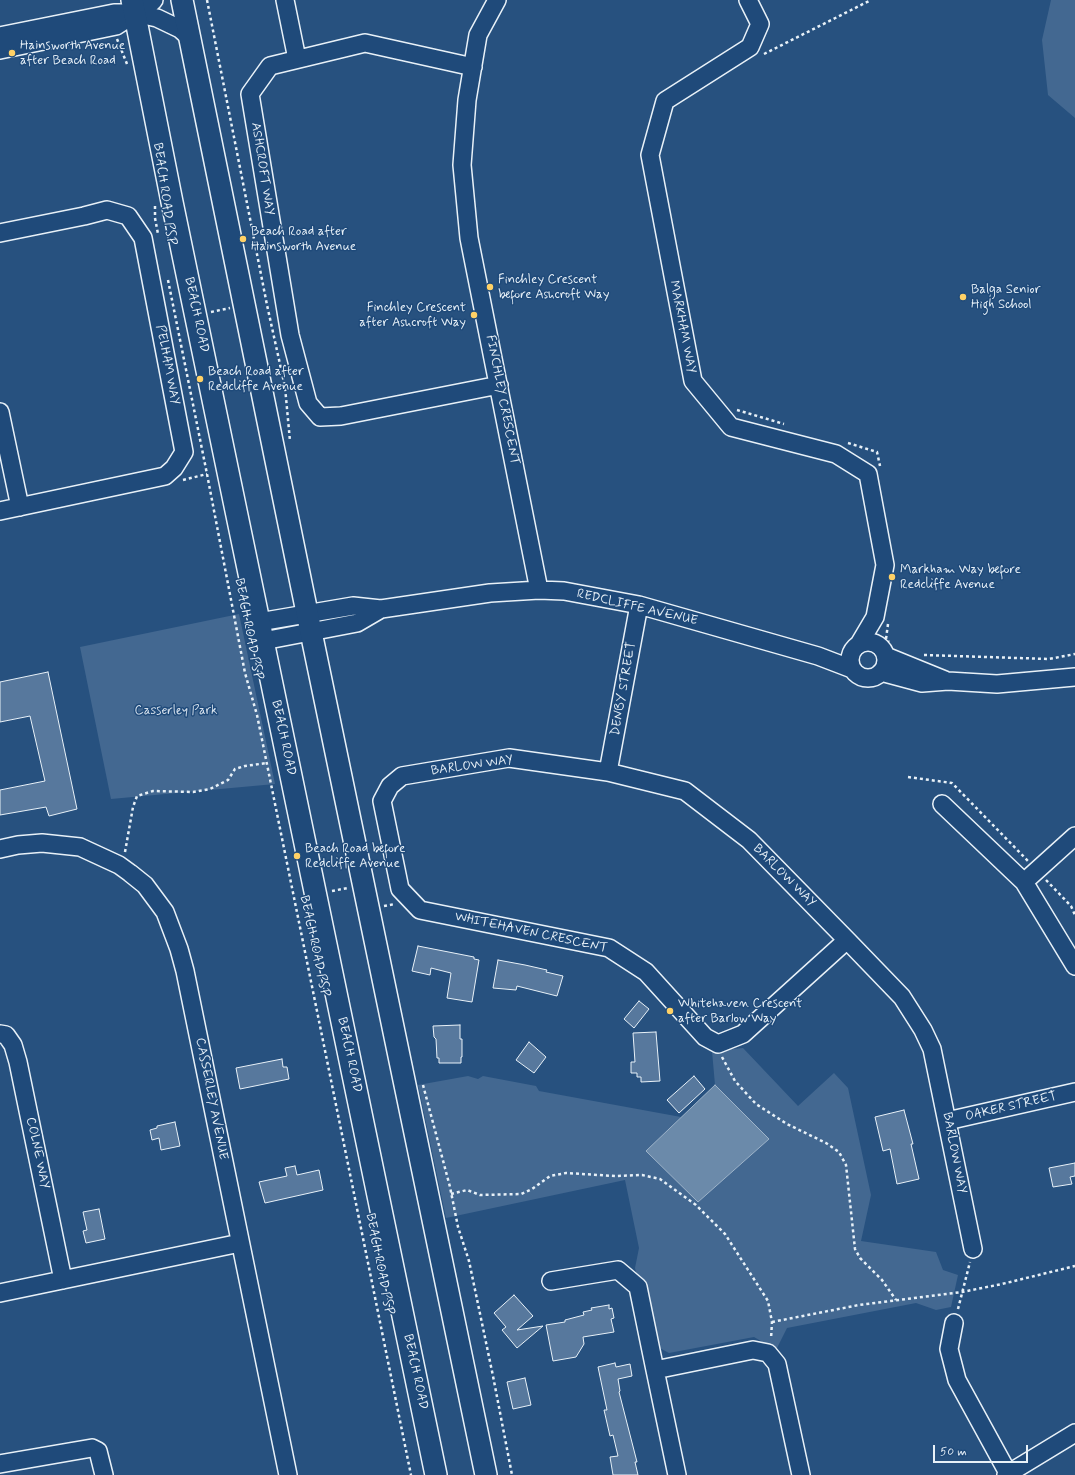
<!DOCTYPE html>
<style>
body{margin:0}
#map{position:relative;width:1075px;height:1475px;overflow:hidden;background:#27517f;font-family:Mynerve,sans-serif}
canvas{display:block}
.scale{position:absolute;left:933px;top:1445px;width:95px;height:18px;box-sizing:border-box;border:2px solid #e8f1f8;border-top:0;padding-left:5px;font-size:12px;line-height:14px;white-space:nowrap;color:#e8f1f8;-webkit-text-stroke:3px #1f4a7a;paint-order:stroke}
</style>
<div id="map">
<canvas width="1075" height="1475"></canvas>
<div class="scale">50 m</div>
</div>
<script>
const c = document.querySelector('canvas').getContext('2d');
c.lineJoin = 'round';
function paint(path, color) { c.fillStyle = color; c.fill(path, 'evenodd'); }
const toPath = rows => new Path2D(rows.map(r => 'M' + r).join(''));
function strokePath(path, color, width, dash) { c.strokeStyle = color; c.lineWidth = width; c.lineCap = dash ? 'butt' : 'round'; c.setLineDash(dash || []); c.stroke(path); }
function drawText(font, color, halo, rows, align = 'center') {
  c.font = font + ' Mynerve,sans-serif'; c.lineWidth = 3; c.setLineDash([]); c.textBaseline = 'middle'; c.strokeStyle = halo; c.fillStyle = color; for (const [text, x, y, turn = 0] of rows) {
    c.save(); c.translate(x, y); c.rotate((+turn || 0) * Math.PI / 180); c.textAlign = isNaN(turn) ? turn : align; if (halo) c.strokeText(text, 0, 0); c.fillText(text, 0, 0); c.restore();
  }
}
const green = toPath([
 [1051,0,1075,0,1075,118,1048,95,1042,40],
 [239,614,275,784,111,799,80,647],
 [743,1048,798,1106,834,1073,848,1088,871,1195,861,1241,936,1252,943,1270,958,1275,951,1307,936,1310,916,1303,787,1328,776,1350,754,1337,669,1353,654,1345,635,1268,639,1248,625,1180,446,1218,418,1085,468,1076,478,1079,483,1076,536,1086,539,1091,681,1117,647,1151,769,1139,715,1085,712,1051]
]);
const water = toPath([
 [715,1085,769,1139,698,1202,646,1151,715,1085]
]);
const building = toPath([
 [48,672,77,809,49,816,46,807,0,815,0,790,45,781,30,716,0,722,0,682,48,672],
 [418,946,474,957,474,959,479,960,472,1002,447,998,451,973,431,968,430,975,412,971,418,946],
 [498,960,525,965,547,970,546,972,563,976,557,996,517,986,516,990,493,988,498,960],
 [639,1001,649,1009,634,1028,624,1019,639,1001],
 [460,1025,460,1039,462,1039,462,1057,461,1057,461,1063,439,1063,439,1058,437,1058,436,1039,434,1037,433,1026,460,1025],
 [656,1032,660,1081,641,1082,641,1077,637,1077,637,1073,631,1073,631,1062,635,1062,633,1033,656,1032],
 [529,1042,546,1057,534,1073,516,1060,529,1042],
 [282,1059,283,1067,287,1067,289,1079,240,1089,236,1068,282,1059],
 [694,1076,705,1089,679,1113,667,1100,694,1076],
 [904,1110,913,1144,911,1144,919,1179,897,1184,890,1149,883,1151,875,1117,904,1110],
 [175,1122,180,1146,161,1150,159,1138,152,1140,150,1130,157,1128,157,1126,175,1122],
 [1075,1163,1075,1176,1070,1177,1072,1184,1053,1187,1049,1168,1075,1163],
 [295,1166,297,1175,319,1170,323,1190,265,1203,259,1182,287,1176,285,1168,295,1166],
 [99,1209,105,1239,86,1243,83,1231,87,1230,83,1212,99,1209],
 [514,1295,533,1316,517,1330,543,1326,517,1348,502,1330,506,1327,494,1313,514,1295],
 [609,1305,609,1309,612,1308,614,1318,611,1319,614,1332,583,1337,584,1344,576,1357,553,1361,546,1325,565,1322,565,1320,584,1315,583,1312,592,1310,591,1308,609,1305],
 [615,1363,616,1367,630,1364,632,1376,618,1379,620,1391,619,1392,637,1462,635,1462,638,1475,613,1475,610,1457,618,1456,613,1435,610,1436,604,1410,607,1410,598,1367,615,1363],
 [525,1378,531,1405,513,1409,507,1382,525,1378]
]);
const path = toPath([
 [207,0,267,305,285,387,290,441],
 [117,39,127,64],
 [764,54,871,0],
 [155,206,155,218,158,234],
 [168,280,207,474,245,673,257,715,411,1475],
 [211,312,230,308],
 [737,410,784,424],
 [848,443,877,452,880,466],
 [183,480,207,474],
 [888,624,886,639,889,642],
 [924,655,1049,659,1075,654],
 [908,777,952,783,1028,861],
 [125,852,133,807,137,796,153,791,193,792,210,789,228,780,235,769,245,766,267,763],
 [1046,880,1071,906,1075,915],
 [332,891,348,888],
 [384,906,395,904],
 [722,1057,735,1081,756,1104,787,1124,826,1143,839,1152,846,1165,855,1249,860,1258,882,1280,896,1300],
 [423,1085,450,1187,458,1227,469,1261,493,1376,512,1475],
 [451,1194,467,1190,480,1195,521,1194,532,1189,550,1176,566,1173,615,1176,642,1175,660,1179,696,1205,725,1234,768,1301,772,1322,771,1339],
 [958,1309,970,1262],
 [772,1322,859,1305,962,1292,1002,1284,1075,1266]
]);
const minor = toPath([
 [285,0,297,59],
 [497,0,478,35,467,100,462,165,469,238,539,590],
 [748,0,760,24,750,47,665,101,650,155,693,381,731,427,836,454,868,474,885,565,875,617,859,644],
 [0,36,114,13,134,13,157,18,180,29,190,38],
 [0,50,116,26,150,4,154,0],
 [473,67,365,43,270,66,250,94,290,335,308,403,320,417,341,416,499,385],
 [0,233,84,216,107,210,128,216,143,238,184,452,174,468,165,476,0,511],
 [0,412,20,507],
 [259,622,353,606,381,609,490,593,539,590,564,591,639,605,818,656,852,669],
 [263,641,357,623,381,609],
 '850 660a18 18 0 1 1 36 0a18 18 0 1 1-36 0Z',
 [886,656,945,680],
 [881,672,922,683,948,681,997,684,1075,677],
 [608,772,639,605],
 [942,804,1024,882,1075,966],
 [0,849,18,845,42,843,80,847,119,865,130,873,145,885,165,912,179,949,185,971,288,1475],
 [1024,882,1075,836],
 [847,940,743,1034,718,1044,705,1037,646,972,609,948,420,910,400,889,382,801,390,786,402,776,509,758,608,772,685,791,749,840,847,940,902,997,923,1030,932,1049,973,1249],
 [0,1034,6,1035,13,1045,18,1062,63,1280],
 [947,1121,1075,1092],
 [551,1281,618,1270,638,1287,655,1370],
 [0,1293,240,1243],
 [954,1323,949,1349,957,1380,1008,1473],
 [0,1464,92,1448,98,1451,104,1475],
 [677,1475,655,1370,753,1350,768,1353,777,1364,801,1475],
 [1006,1475,1075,1433]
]);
const major = toPath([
 [132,0,172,202,436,1475],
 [182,0,311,632,486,1475]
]);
const markers = [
 [12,53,4,"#ffd166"],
 [243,239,4,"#ffd166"],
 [490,287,4,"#ffd166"],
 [963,297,4,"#ffd166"],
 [474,315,4,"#ffd166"],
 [200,379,4,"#ffd166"],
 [892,577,4,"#ffd166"],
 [297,856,4,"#ffd166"],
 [670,1011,4,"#ffd166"]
];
const poiNames = [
 ["Hainsworth Avenue",20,46],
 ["after Beach Road",20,61],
 ["Beach Road after",251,232],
 ["Hainsworth Avenue",251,247],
 ["Finchley Crescent",498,280],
 ["before Ashcroft Way",498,295],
 ["Balga Senior",971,290],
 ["High School",971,305],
 ["Finchley Crescent",466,308,"right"],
 ["after Ashcroft Way",466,323,"right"],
 ["Beach Road after",208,372],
 ["Redcliffe Avenue",208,387],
 ["Markham Way before",900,570],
 ["Redcliffe Avenue",900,585],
 ["Beach Road before",305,849],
 ["Redcliffe Avenue",305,864],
 ["Whitehaven Crescent",678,1004],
 ["after Barlow Way",678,1019]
];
const streetNames = [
 ["ASHCROFT WAY",262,169,81],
 ["BEACH ROAD PSP",164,194,82],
 ["BEACH ROAD",196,315,78],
 ["MARKHAM WAY",682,327,79],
 ["PELHAM WAY",167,365,79],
 ["FINCHLEY CRESCENT",502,400,79],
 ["REDCLIFFE AVENUE",637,608,13],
 ["BEACH ROAD PSP",248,629,79],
 ["DENBY STREET",624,689,-80],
 ["BEACH ROAD",283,738,78],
 ["BARLOW WAY",472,766,-8],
 ["BARLOW WAY",784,876,45],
 ["WHITEHAVEN CRESCENT",531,933,12],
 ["BEACH ROAD PSP",314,946,78],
 ["BEACH ROAD",349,1055,78],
 ["CASSERLEY AVENUE",211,1099,79],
 ["OAKER STREET",1011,1107,-13],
 ["COLNE WAY",37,1153,78],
 ["BARLOW WAY",954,1153,79],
 ["BEACH ROAD PSP",379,1264,79],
 ["BEACH ROAD",415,1372,78]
];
const parkNames = [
 ["Casserley Park",176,711]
];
paint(green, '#436891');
paint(water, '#6b8aaa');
strokePath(water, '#9db3c9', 1);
paint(building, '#57789d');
strokePath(building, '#e8f1f8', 1);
strokePath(minor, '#e8f1f8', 20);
strokePath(major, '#e8f1f8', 24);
strokePath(path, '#e8f1f8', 2.5, [3, 3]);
strokePath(minor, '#1f4a7a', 17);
strokePath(major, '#1f4a7a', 21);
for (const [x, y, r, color] of markers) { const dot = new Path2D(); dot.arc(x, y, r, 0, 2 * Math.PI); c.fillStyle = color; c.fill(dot); strokePath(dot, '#1f4a7a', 1.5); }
drawText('13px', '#e8f1f8', '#1f4a7a', poiNames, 'left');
drawText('13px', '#e8f1f8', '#1f4a7a', streetNames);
drawText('13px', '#d8e3ee', '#1f4a7a', parkNames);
</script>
